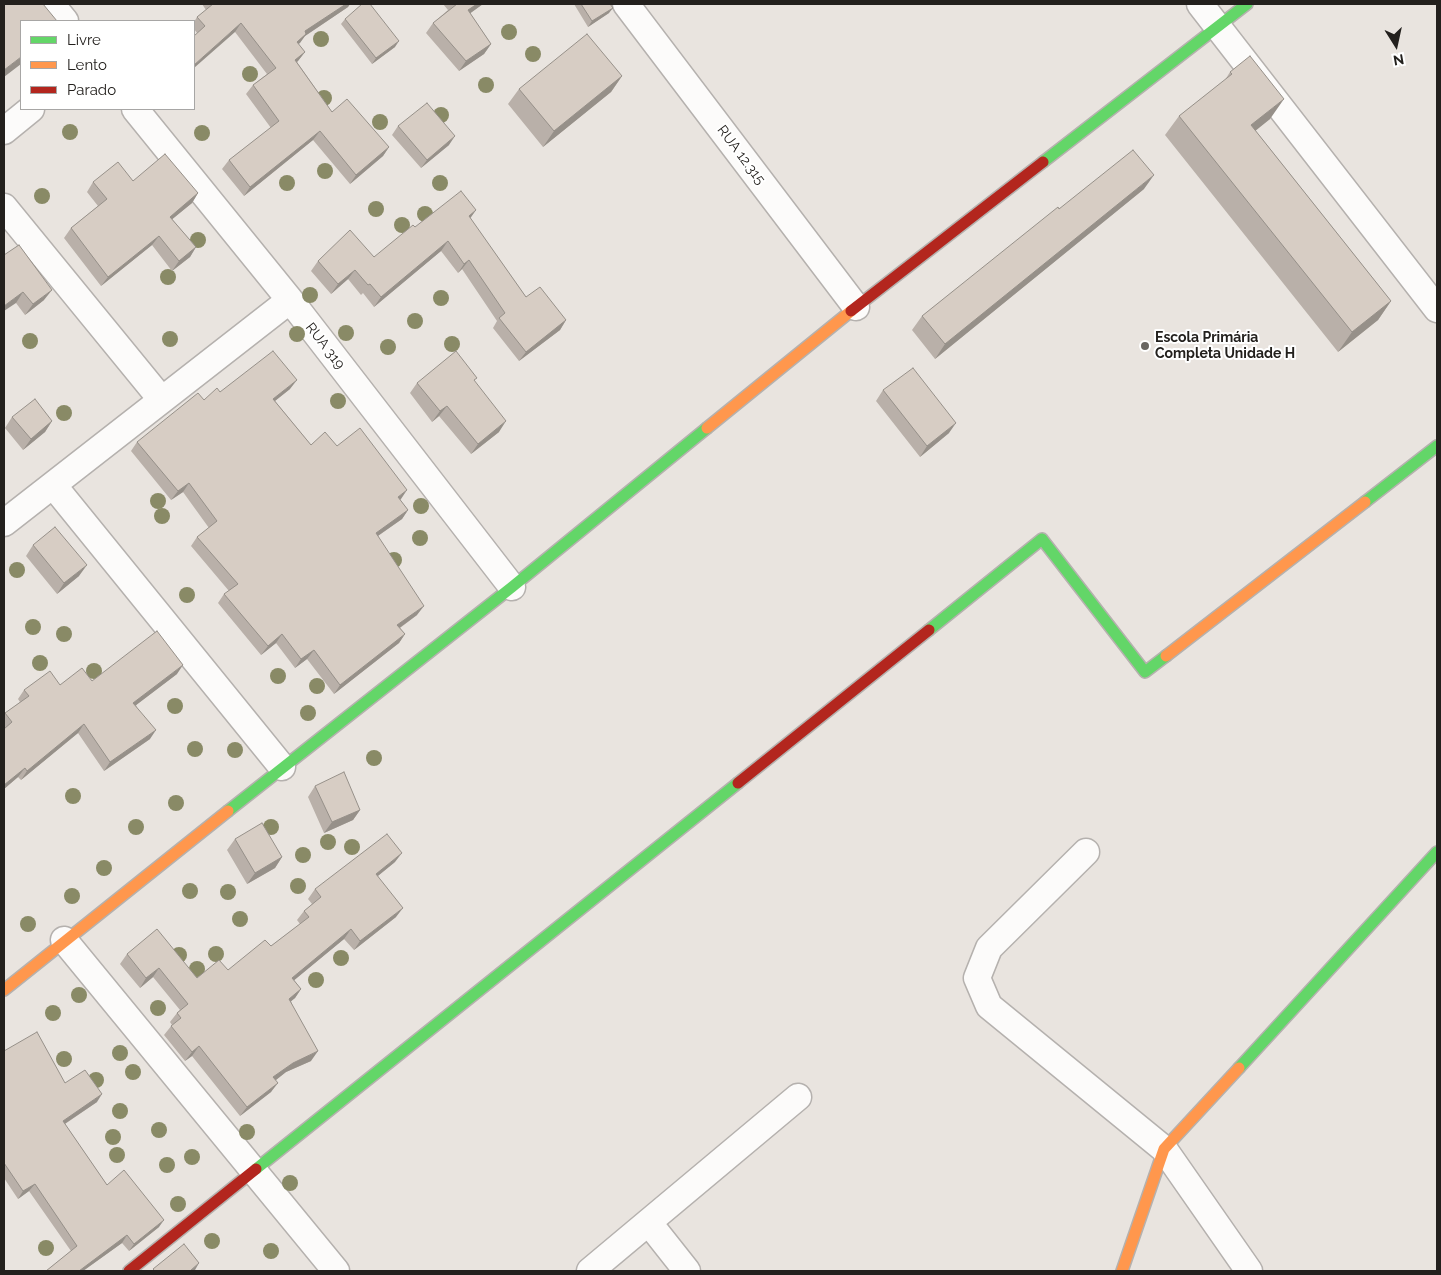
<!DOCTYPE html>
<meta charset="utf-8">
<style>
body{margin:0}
#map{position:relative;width:1441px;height:1275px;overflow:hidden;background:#e9e4df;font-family:Raleway,sans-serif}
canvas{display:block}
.frame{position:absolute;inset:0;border:5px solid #23201d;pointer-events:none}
.legend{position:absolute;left:20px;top:20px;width:175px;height:90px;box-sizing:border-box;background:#fff;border:1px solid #a7a6a5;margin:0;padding:6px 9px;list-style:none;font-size:15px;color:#23201d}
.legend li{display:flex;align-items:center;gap:10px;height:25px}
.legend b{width:25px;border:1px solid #a7a6a5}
.north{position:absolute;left:1371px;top:20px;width:50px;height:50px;-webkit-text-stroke:4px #fff;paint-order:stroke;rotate:170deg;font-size:14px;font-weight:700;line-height:20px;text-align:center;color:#23201d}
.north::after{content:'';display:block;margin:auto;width:18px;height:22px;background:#23201d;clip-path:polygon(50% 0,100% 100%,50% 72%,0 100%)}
</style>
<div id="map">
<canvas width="1441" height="1275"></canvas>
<div class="frame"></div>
<ul class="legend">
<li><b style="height:6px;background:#63d668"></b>Livre</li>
<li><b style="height:6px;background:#ff974d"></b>Lento</li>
<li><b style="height:6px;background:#b3261e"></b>Parado</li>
</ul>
<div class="north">N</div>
</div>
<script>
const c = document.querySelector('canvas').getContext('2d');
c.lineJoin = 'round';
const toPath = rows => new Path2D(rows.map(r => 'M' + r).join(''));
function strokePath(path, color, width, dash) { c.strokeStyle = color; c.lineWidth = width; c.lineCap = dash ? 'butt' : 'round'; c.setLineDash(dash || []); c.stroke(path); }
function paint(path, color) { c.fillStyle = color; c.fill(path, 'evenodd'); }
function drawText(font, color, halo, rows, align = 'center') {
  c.font = font + ' Raleway,sans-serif'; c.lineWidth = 4; c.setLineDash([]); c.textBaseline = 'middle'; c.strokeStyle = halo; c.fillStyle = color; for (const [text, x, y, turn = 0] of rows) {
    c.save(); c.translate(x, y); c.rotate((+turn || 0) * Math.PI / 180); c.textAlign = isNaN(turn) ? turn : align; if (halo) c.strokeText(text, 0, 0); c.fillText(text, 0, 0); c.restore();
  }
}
const street = toPath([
 [51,4,65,21],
 [626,4,856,307],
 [1200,4,1437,309],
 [135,109,290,300,512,587],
 [4,131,31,109],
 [4,207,161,399],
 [53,485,282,767],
 [4,523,290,300],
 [1086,852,989,948,977,978,989,1006,1164,1149,1249,1271],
 [64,940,336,1271],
 [649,1223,687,1271],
 [590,1271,798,1097]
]);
const fast = toPath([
 [1043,162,1247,4],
 [1365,502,1437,446],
 [929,630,1042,539,1145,672,1166,656],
 [228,811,512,587,707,428],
 [1239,1068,1437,852],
 [256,1169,738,783]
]);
const slow = toPath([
 [707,428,851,311],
 [1166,656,1365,502],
 [4,990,228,811],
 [1122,1271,1164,1149,1239,1068]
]);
const jam = toPath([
 [851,311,1043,162],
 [738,783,929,630],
 [129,1271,256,1169]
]);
const trees = [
 [509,32],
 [321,39],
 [533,54],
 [250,74],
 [486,85],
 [324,98],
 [441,115],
 [380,122],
 [70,132],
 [202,133],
 [325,171],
 [287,183],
 [440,183],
 [42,196],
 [376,209],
 [425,214],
 [402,225],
 [198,240],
 [168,277],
 [310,295],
 [441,298],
 [415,321],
 [346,333],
 [297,334],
 [170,339],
 [30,341],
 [452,344],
 [388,347],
 [338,401],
 [64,413],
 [158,501],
 [421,506],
 [162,516],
 [420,538],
 [394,560],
 [17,570],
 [187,595],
 [33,627],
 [64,634],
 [40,663],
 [94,671],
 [278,676],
 [317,686],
 [175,706],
 [308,713],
 [195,749],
 [235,750],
 [374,758],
 [73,796],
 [176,803],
 [136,827],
 [271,827],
 [328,842],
 [352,847],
 [303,855],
 [104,868],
 [298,886],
 [190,891],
 [228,892],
 [72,896],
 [240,919],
 [28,924],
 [216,954],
 [179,955],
 [341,958],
 [197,969],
 [316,980],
 [79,995],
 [158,1008],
 [53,1013],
 [120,1053],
 [64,1059],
 [133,1072],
 [96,1080],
 [120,1111],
 [159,1130],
 [247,1132],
 [113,1137],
 [117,1155],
 [192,1157],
 [167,1165],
 [290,1183],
 [178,1204],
 [212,1241],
 [46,1248],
 [271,1251]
];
const wall = toPath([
 [202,4,350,4,348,7,305,36,298,44,305,52,297,62,332,112,389,147,383,156,350,184,313,140,244,196,222,169,229,160,271,128,246,94,253,85,267,74,235,32,197,33,194,29,194,22,197,17,206,10],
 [443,4,483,4,470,13,491,44,484,54,459,71,426,33,433,23,448,10],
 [574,4,610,4,609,13,588,27],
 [345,19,395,47,372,64,341,24],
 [1230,72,1270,119,1255,130,1391,301,1378,320,1338,352,1165,135,1179,116,1225,80],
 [622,76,611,92,543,147,508,104,519,89],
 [398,126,449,145,421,168,392,135],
 [133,181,198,193,192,203,172,219,196,247,190,257,172,271,152,245,101,286,64,238,71,228,98,206,87,192,93,182],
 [1144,189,935,359,912,330,922,316,1059,209],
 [476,210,470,218,526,297,566,320,560,330,519,361,493,328,497,321,462,269,458,273,441,251,374,307,363,293,361,295,348,279,331,294,311,271,318,261,374,257],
 [4,255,44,300,25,315,16,303],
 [474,381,499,432,471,454,439,416,432,422,410,393,417,383],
 [290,389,275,401,311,445,337,446,401,499,400,500,408,510,402,519,378,536,417,615,400,628,405,634,399,643,334,694,307,659,295,668,276,643,261,655,218,603,224,594,229,591,191,546,197,537,209,528,183,492,171,500,131,451,137,442,204,400,220,392],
 [883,390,949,433,920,457,876,401],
 [12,417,52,421,45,432,23,450,5,428],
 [33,545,79,576,57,594,26,556],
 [177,674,136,705,150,739,104,771,78,733,21,780,18,777,4,789,4,715,20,702,18,699,24,690,92,681],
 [315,786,360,810,353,820,324,833,308,797],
 [235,839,282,857,275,868,247,884,227,850],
 [395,862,378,876,396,917,354,950,344,939,294,980,301,989,295,998,291,1001,311,1061,286,1072,276,1080,271,1092,240,1116,192,1056,185,1061,164,1035,172,1025,170,1022,177,1013,180,1010,153,977,140,988,120,964,127,954,197,978,228,970,271,946,300,924,297,920,304,911,312,904,308,899,315,889],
 [4,1051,65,1083,97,1102,65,1124,107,1185,159,1227,129,1251,122,1243,83,1271,46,1271,71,1251,29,1191,18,1199,4,1178]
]);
const shadedWall = toPath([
 [346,4,350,4,348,7,305,36,300,43,290,51,305,31],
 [477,4,483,4,461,20,468,10],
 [613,8,609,13,588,27,592,21],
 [241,23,235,32,194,68,194,65],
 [399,41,395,47,372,64,376,58],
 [491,44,484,54,459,71,466,61],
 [305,52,298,61,289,69,295,60],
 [21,57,21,64,4,77,4,70],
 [622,76,611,92,543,147,554,131],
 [1284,99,1270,119,1238,145,1251,125],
 [320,131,313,140,244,196,250,187],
 [455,136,449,145,421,168,427,160],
 [389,147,383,156,350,184,356,175],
 [1154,175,1144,189,935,359,945,344],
 [198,193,192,203,164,226,170,217],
 [476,210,469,220,469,216],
 [159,236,152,245,101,286,108,277],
 [448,241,441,251,374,307,381,297],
 [196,247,190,257,172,271,179,261],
 [469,260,462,269,458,273,464,264],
 [355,270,348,279,331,294,338,284],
 [52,290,44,300,25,315,33,304],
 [23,292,16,303,4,311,4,306],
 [1391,301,1378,320,1338,352,1352,332],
 [566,320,560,330,519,361,526,352],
 [297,380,290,389,266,408,273,399],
 [447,406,439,416,432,422,440,411],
 [52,421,45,432,23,450,31,439],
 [506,421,499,432,471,454,478,444],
 [956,423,949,433,920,457,927,446],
 [189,483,183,492,171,500,178,491],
 [407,490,401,499,391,506,398,497],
 [408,510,402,519,369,542,376,533],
 [87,565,79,576,57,594,64,583],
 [424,606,417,615,391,634,397,625],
 [282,634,276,643,261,655,268,646],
 [405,634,399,643,334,694,340,685],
 [314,650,307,659,295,668,301,659],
 [183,665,177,674,127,712,133,703],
 [84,724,78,733,21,780,27,771],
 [156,730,150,739,104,771,110,762],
 [25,768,18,777,4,789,4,785],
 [360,810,353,820,324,833,332,822],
 [402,853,395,862,369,883,376,874],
 [282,857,275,868,247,884,255,873],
 [403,908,396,917,354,950,360,941],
 [351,929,344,939,286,987,292,978],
 [159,968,153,977,140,988,146,978],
 [301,989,295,998,283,1008,289,999],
 [199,1046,192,1056,185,1061,192,1052],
 [318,1051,311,1061,286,1072,267,1087,273,1077,293,1063],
 [278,1083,271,1092,240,1116,247,1107],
 [102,1094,97,1102,57,1129,63,1121],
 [35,1184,29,1191,18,1199,23,1191],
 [164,1220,159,1227,129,1251,134,1244],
 [127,1235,122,1243,83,1271,79,1271],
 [199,1263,195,1270,193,1271,190,1271]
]);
const building = toPath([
 [4,4,43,4,57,21,21,21,21,57,4,70,4,4],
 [213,4,346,4,305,31,306,34,297,42,305,52,295,60,332,112,347,99,389,147,356,175,320,131,250,187,229,160,279,121,253,85,276,68,241,23,194,65,194,36,205,26,197,17,213,4],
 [362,4,370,4,399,41,376,58,345,19,362,4],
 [457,4,477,4,468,10,491,44,466,61,433,23,457,4],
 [581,4,610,4,613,8,592,21,581,4],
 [587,34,622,76,554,131,519,89,587,34],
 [1250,56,1284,99,1251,125,1391,301,1352,332,1179,116,1232,74,1230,72,1250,56],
 [427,103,455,136,427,160,398,126,427,103],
 [1133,150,1154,175,945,344,922,316,1058,207,1059,209,1133,150],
 [165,154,198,193,170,217,196,247,179,261,159,236,108,277,71,228,107,199,93,182,118,162,133,181,165,154],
 [461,191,476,210,469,216,526,297,540,287,566,320,526,352,499,318,505,313,469,260,464,264,448,241,381,297,370,284,368,285,355,270,338,284,318,261,350,230,374,257,413,225,415,227,461,191],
 [19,245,52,290,33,304,23,292,4,306,4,255,19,245],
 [273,351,297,380,273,399,311,445,325,432,337,446,360,428,407,490,398,497,408,510,376,533,424,606,397,625,405,634,340,685,314,650,301,659,282,634,268,646,224,594,238,584,197,537,217,521,189,483,178,491,137,442,198,393,204,400,217,388,220,392,273,351],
 [456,351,477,378,474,380,506,421,478,444,447,406,440,411,417,383,456,351],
 [913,368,956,423,927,446,883,390,913,368],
 [35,399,52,421,31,439,12,417,35,399],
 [55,527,87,565,64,583,33,545,55,527],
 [157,631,183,665,133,703,156,730,110,762,84,724,27,771,25,768,4,785,4,729,12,722,5,713,29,696,24,690,50,671,60,685,82,668,92,681,157,631],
 [344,772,360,810,332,822,315,786,344,772],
 [262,823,282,857,255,873,235,839,262,823],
 [387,834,402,853,376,874,403,908,360,941,351,929,292,978,301,989,289,999,318,1051,293,1063,273,1077,278,1083,247,1107,199,1046,192,1052,171,1026,181,1018,177,1013,188,1004,159,968,146,978,127,954,157,929,197,978,219,960,228,970,265,940,271,946,309,917,304,911,321,897,315,889,387,834],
 [37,1032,65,1083,85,1070,102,1094,63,1121,107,1185,124,1170,164,1220,134,1244,127,1235,79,1271,46,1271,77,1246,35,1184,23,1191,4,1163,4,1051,37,1032],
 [184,1244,199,1263,191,1270,192,1271,155,1271,153,1269,184,1244]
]);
const markers = [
 [1145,346,5,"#686561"]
];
const streetNames = [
 ["RUA 12.315",741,155,53],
 ["RUA 319",325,346,52]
];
const poiNames = [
 ["Escola Primária",1155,338],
 ["Completa Unidade H",1155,354]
];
strokePath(street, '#b5b1ae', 29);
strokePath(fast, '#b5b1ae', 14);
strokePath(slow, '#b5b1ae', 14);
strokePath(jam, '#b5b1ae', 14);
strokePath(street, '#fcfbfa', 26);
strokePath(fast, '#63d668', 11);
strokePath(slow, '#ff974d', 11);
strokePath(jam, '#b3261e', 11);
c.fillStyle = '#898a66';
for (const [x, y] of trees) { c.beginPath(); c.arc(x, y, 8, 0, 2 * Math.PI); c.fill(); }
paint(wall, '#b9b0a9');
paint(shadedWall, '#969089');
paint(building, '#d7cdc4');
strokePath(building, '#969089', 1);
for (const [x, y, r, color] of markers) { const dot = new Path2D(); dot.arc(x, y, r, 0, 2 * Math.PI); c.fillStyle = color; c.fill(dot); strokePath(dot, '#fff', 2); }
drawText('14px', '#23201d', '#fff', streetNames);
drawText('bold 14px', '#23201d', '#fff', poiNames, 'left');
</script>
